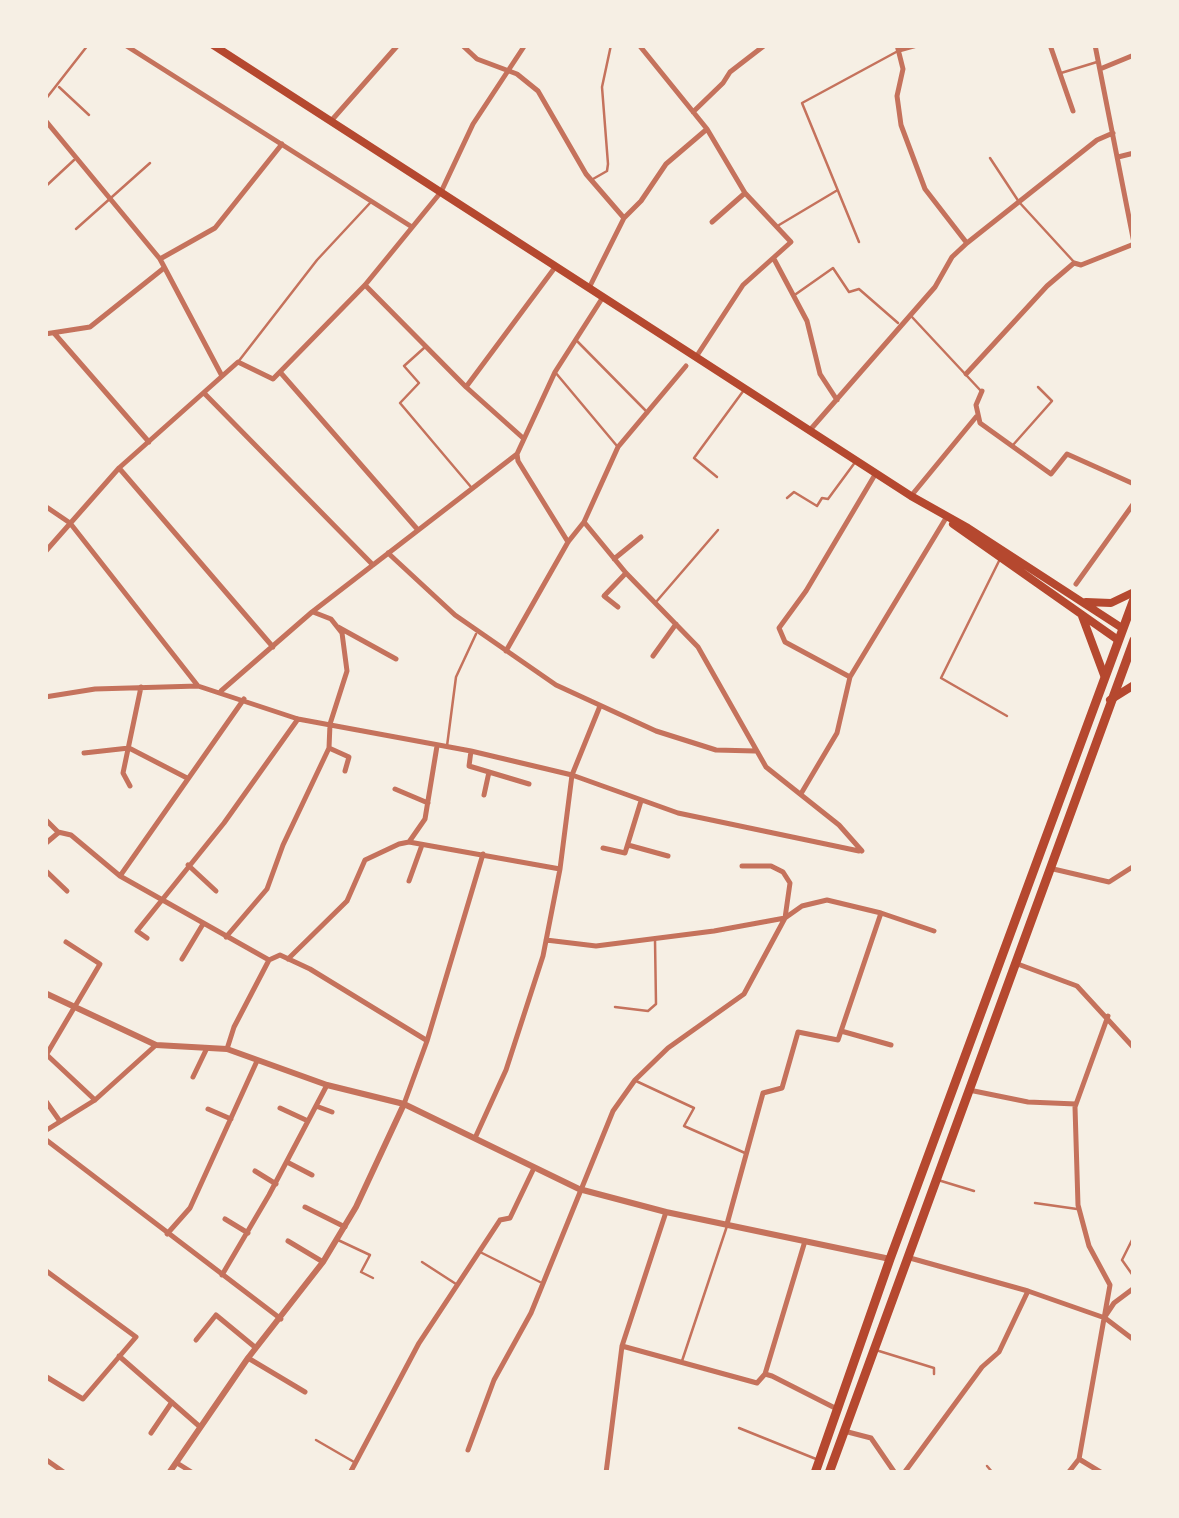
<!DOCTYPE html>
<style>
body{margin:0}
#map{position:relative;width:1179px;height:1518px;overflow:hidden;background:#f6efe4;font-family:Manrope,sans-serif}
canvas{display:block}
.frame{position:absolute;inset:0;border:48px solid #f6efe4;pointer-events:none}
</style>
<div id="map">
<canvas width="1179" height="1518"></canvas>
<div class="frame"></div>
</div>
<script>
const c = document.querySelector('canvas').getContext('2d');
c.lineJoin = 'round';
const toPath = rows => new Path2D(rows.map(r => 'M' + r).join(''));
function strokePath(path, color, width, dash) { c.strokeStyle = color; c.lineWidth = width; c.lineCap = dash ? 'butt' : 'round'; c.setLineDash(dash || []); c.stroke(path); }
const service = toPath([
 [1061,73,1097,62],
 [59,87,89,115],
 [45,100,88,45],
 [990,158,1019,202,1074,262],
 [593,179,607,171,608,164,602,87,611,45],
 [45,187,74,160],
 [779,225,836,191],
 [76,229,150,163],
 [859,242,802,103,898,51],
 [796,294,833,268,849,292,859,289,898,323],
 [912,317,981,391],
 [576,340,648,413],
 [424,348,404,366,419,383,400,403,471,487],
 [238,362,317,260,370,203],
 [555,372,617,446],
 [1013,445,1052,401,1038,387],
 [717,477,694,458,744,390],
 [787,498,794,492,817,506,822,498,828,499,856,461],
 [999,561,941,678,1007,716],
 [656,602,718,530],
 [447,746,456,677,476,634],
 [615,1007,648,1011,656,1004,655,940],
 [636,1081,694,1108,684,1126,745,1153],
 [938,1180,974,1191],
 [1035,1203,1077,1209],
 [1134,1236,1122,1260,1134,1277],
 [338,1240,370,1255,361,1272,373,1278],
 [480,1252,540,1282],
 [422,1262,456,1284],
 [879,1351,934,1368,934,1374],
 [682,1361,727,1226],
 [739,1428,816,1459],
 [316,1440,354,1462],
 [987,1466,993,1473]
]);
const minor = toPath([
 [125,45,412,227],
 [462,45,477,59,517,74,538,91,586,174,624,218],
 [639,45,707,129,745,193,791,242,743,285,696,357],
 [897,45,903,69,897,96,901,125,925,189,966,242],
 [1050,45,1073,111],
 [1095,45,1134,243],
 [899,50,917,45],
 [1100,69,1134,55],
 [693,112,723,83,730,72,765,45],
 [45,120,160,259,222,376],
 [331,121,398,45],
 [1118,157,1134,153],
 [712,222,745,193],
 [160,259,215,228,282,144],
 [774,259,807,321,820,374,837,400],
 [365,285,466,387,523,438],
 [589,288,624,218,641,201,666,164,707,129],
 [54,333,149,442],
 [45,334,90,327,164,268],
 [686,366,618,447,584,522,626,573,698,647,766,767,839,825,862,851],
 [280,372,418,530],
 [966,374,1047,286,1074,263,1081,265,1134,244],
 [466,387,556,266],
 [982,391,976,405,980,423,1051,474,1067,454,1134,484],
 [204,393,373,565],
 [810,430,935,287,952,257,967,243,1097,140,1113,133],
 [517,454,518,461,568,542],
 [119,468,273,647],
 [911,496,976,417],
 [45,506,70,523,198,686],
 [45,552,119,468,238,362,273,379,365,285,441,192,473,124,525,45],
 [388,553,455,615,556,685,656,731,716,750,755,751],
 [614,559,641,537],
 [1076,584,1134,503],
 [618,607,604,596,626,573],
 [338,627,396,659],
 [506,651,568,542,584,522],
 [653,656,676,624],
 [850,677,785,642,779,628,806,591,876,473],
 [221,691,312,612,517,454,555,372,603,297],
 [45,697,95,689,198,686,298,719,471,751,572,775,560,869,543,956,506,1070,475,1138],
 [600,706,572,775,678,813,859,851],
 [329,748,349,757,345,771],
 [471,751,469,766,529,784],
 [84,753,129,748,187,778],
 [130,786,123,773,141,687],
 [395,789,428,803],
 [802,792,837,733,850,677,946,518],
 [484,795,489,772],
 [45,819,58,832,71,835,120,876,269,960],
 [409,842,425,819,437,746],
 [45,844,58,833],
 [628,845,668,856],
 [603,848,625,853,641,801],
 [188,865,216,891],
 [1049,868,1109,882,1134,866],
 [45,870,67,891],
 [120,876,244,699],
 [409,881,422,845],
 [226,937,267,889,283,845,329,748,330,724,347,671,342,633,331,619,313,612],
 [147,938,137,931,224,823,298,719],
 [546,940,596,946,714,931,785,918,802,906,827,900,881,913,934,931],
 [182,959,203,924],
 [288,959,347,901,365,860,399,844,409,842,560,869],
 [269,960,280,955,310,969,426,1040],
 [1015,963,1077,986,1134,1048],
 [841,1031,891,1045],
 [227,1049,234,1027,269,960],
 [47,1055,95,1100],
 [45,1057,100,964,66,942],
 [193,1077,207,1048],
 [969,1090,1028,1102,1076,1104],
 [45,1100,59,1120],
 [404,1104,427,1041,483,854],
 [316,1106,332,1112],
 [280,1108,308,1121],
 [208,1109,231,1119],
 [45,1131,95,1100,156,1045],
 [45,1139,281,1319],
 [287,1162,312,1175],
 [255,1171,276,1184],
 [305,1207,345,1227],
 [225,1219,248,1233],
 [727,1224,763,1093,782,1088,798,1032,838,1040,881,913],
 [167,1234,190,1208,257,1061],
 [288,1241,323,1262],
 [910,1258,1028,1291,1105,1318,1134,1340],
 [45,1270,136,1337,83,1399,45,1376],
 [222,1275,269,1195,327,1085],
 [1106,1315,1114,1303,1134,1288],
 [196,1340,216,1315,256,1348],
 [622,1346,757,1383,765,1374,772,1376,835,1408],
 [119,1356,199,1426],
 [248,1358,305,1392],
 [765,1374,805,1241],
 [844,1431,871,1438,895,1473],
 [151,1433,172,1402],
 [468,1450,494,1380,531,1313,613,1111,635,1080,668,1048,744,994,785,918,790,883,783,872,771,866,742,866],
 [45,1459,65,1473],
 [1079,1459,1102,1473],
 [177,1463,193,1473],
 [350,1473,419,1343,500,1220,510,1218,534,1168],
 [606,1473,622,1346,666,1212],
 [904,1473,982,1367,999,1352,1028,1291],
 [1068,1473,1079,1459,1110,1285,1089,1246,1078,1205,1075,1107,1108,1016]
]);
const tertiary = toPath([
 [45,993,156,1045,227,1049,327,1085,404,1104,579,1189,666,1212,890,1259],
 [169,1473,248,1358,323,1262,356,1207,404,1104]
]);
const secondary = toPath([
 [213,45,911,496,968,528,1122,628],
 [953,524,1118,640],
 [1086,602,1111,603,1134,592],
 [1082,616,1104,675],
 [1110,700,1134,685]
]);
const primary = toPath([
 [815,1473,890,1259,1134,599],
 [829,1473,1134,640]
]);
strokePath(service, '#c5725c', 2.5);
strokePath(minor, '#c5725c', 5);
strokePath(tertiary, '#c5725c', 6);
strokePath(secondary, '#b5482f', 8);
strokePath(primary, '#b5482f', 9);
</script>
